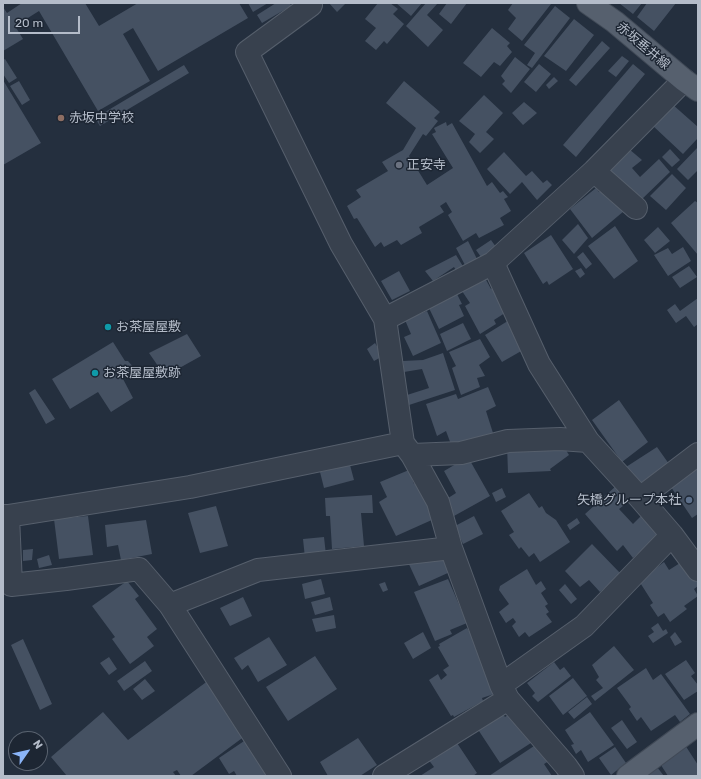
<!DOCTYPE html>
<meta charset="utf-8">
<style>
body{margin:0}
#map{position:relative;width:701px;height:779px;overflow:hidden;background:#242f3e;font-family:Rubik,sans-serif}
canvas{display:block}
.frame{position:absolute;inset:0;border:4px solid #b4bcc9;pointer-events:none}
.north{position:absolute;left:8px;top:731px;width:40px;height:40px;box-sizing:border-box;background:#1d2633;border:1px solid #59626f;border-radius:50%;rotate:56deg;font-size:11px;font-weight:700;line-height:16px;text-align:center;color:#b4bcc9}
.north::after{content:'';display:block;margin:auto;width:14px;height:18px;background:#8ab4f8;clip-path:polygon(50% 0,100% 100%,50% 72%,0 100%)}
.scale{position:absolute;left:8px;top:16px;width:72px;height:18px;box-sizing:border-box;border:2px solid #b4bcc9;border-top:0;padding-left:5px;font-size:12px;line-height:14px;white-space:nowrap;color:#b4bcc9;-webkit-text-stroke:3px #1d2633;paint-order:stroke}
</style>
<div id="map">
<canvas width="701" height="779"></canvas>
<div class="frame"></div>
<div class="north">N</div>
<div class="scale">20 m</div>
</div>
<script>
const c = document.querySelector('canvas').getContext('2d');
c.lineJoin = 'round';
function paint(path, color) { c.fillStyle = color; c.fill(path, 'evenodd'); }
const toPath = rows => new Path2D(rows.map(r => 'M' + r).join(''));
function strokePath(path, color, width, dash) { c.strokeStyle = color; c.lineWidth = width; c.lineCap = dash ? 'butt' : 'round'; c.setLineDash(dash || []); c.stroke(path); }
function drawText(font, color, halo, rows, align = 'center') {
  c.font = font + ' Rubik,"Noto Sans JP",sans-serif'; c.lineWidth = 3; c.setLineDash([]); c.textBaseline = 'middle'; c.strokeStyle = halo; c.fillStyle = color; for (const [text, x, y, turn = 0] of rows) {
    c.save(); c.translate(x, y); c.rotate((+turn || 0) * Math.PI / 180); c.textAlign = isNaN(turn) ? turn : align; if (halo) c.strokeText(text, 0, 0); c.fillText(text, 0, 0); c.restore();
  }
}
const building = toPath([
 [22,3,85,3,99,26,138,3,239,3,248,18,158,71,133,28,123,34,150,81,98,111,39,11,15,26,23,39,3,51,3,7,7,13],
 [248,3,268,3,253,12],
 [276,3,290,3,291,6,262,23,257,15],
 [329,3,346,3,337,12],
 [378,3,390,3,398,9,393,14,404,24,387,44,384,41,376,50,365,41,376,28,365,19],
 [396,3,422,3,411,16],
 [426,3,438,3,427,15,443,30,428,47,406,26],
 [447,3,467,3,451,24,439,14],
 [513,3,550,3,551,4,522,41,508,29,516,18,508,10],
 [619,3,642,3,633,14],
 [647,3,676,3,654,31,637,17],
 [555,6,570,18,532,68,527,65,535,53,524,45],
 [574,19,594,35,566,71,544,56],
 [492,28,510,43,507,46,512,52,500,66,494,62,481,77,463,63],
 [602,41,610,48,576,86,569,80],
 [622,56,629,61,616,77,608,71],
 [515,57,530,69,511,93,502,84,505,81,501,76],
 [5,59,17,78,9,83,3,74,3,60],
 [539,64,551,74,536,92,524,82],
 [633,64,645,74,576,157,563,145],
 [184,65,189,73,100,126,95,118],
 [554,77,558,81,549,89,546,85],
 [3,80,41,143,3,165],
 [19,81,30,100,22,105,10,86],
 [404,81,440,112,434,118,438,121,426,136,423,134,409,156,427,185,453,168,432,134,436,132,434,128,446,122,447,126,452,123,487,186,492,182,500,193,503,191,508,197,504,199,511,211,500,218,504,225,479,238,476,233,463,241,448,215,452,212,446,202,440,206,444,212,419,227,422,233,401,245,397,240,384,247,381,242,375,247,357,218,354,219,347,206,361,197,356,190,388,171,382,162,403,150,416,128,386,103],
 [484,95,503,113,486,132,494,139,480,153,469,142,475,134,459,121],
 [524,102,537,113,523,125,512,113],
 [672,104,698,127,698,138,683,154,652,125],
 [698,147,698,170,688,180,677,169],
 [629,149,642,160,632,168,640,177,659,159,670,172,640,201,607,168],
 [670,149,680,160,672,167,662,157],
 [504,152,526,176,532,171,543,183,547,180,552,185,537,200,522,182,510,194,487,169],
 [672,174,686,188,666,210,650,196],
 [596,188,599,192,606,188,624,211,592,238,570,209],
 [695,201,698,203,698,255,671,223],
 [578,224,588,238,574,254,562,240],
 [615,226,638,261,614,279,588,246],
 [658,227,670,241,655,253,644,240],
 [551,235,573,269,549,285,547,281,543,284,524,253],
 [491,240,496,247,481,257,476,250],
 [468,241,478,261,466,267,456,248],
 [683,247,691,261,668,276,654,255,668,248,672,254],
 [583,252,592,264,586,269,577,257],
 [456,255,464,268,457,272,454,267,433,281,425,271],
 [689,266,697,277,680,288,672,277],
 [581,268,585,274,580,278,575,271],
 [399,271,410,291,392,300,381,281],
 [485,278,491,289,498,285,508,311,494,320,496,324,480,334,465,306,470,303,462,291],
 [457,294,462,304,459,305,464,316,439,329,429,308],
 [698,298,698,324,694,327,686,316,676,323,667,310,675,304,680,311],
 [427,311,441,343,413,356,404,337,411,334,405,320],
 [511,319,523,350,502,362,485,335],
 [463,323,471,339,447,351,440,334],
 [187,334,201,356,165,376,149,353],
 [480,339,490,357,479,365,485,376,477,378,480,387,461,395,452,368,456,366,449,352],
 [113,342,125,361,128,361,135,369,122,377,133,398,111,412,98,392,70,409,52,379],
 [375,343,383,356,374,361,367,349],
 [443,353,455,390,409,405,407,395,429,388,422,369,404,372,403,361,423,360],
 [488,387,496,406,486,411,493,433,452,447,446,431,437,436,426,404,456,394,458,399],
 [35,389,55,419,46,424,29,393],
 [619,400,648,442,622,462,592,420],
 [507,445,564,447,569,455,550,469,551,471,508,473],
 [657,447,669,464,638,485,626,467],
 [468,457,490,496,454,516,445,500,456,493,444,471],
 [350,465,354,480,324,488,320,472],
 [698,468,698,514,692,518,671,487],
 [409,470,414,484,418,481,434,519,396,536,379,502,387,497,380,482],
 [616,486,628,502,619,509,633,524,641,516,658,536,633,558,623,545,617,551,585,514],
 [502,488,506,497,496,502,492,493],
 [529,493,539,508,542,506,546,513,556,520,570,542,540,562,534,553,529,557,521,547,519,549,509,535,514,532,501,511],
 [372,495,373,513,361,513,364,546,332,549,330,516,326,516,325,498],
 [216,506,228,546,200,553,188,513],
 [88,516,93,555,59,559,54,519],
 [474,516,483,534,463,544,455,526],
 [577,518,580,523,570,530,567,525],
 [146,520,152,554,121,560,118,545,107,547,105,525],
 [324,537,326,555,305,558,303,539],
 [592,544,621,574,600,592,589,580,580,587,565,571],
 [33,549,32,560,23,561,23,550],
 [443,554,450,572,419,586,407,560],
 [49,555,52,565,39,568,37,559],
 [664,562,669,570,680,563,686,573,692,569,698,579,698,586,694,589,698,596,684,606,687,609,670,622,664,613,658,617,650,605,653,603,639,581],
 [527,569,536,585,541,581,546,589,541,593,548,604,545,606,549,612,546,614,552,622,529,637,525,632,519,637,512,626,516,622,513,618,506,623,499,612,509,604,499,590,500,586],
 [321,579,325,594,305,599,302,584],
 [448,579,467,623,450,630,452,634,435,641,414,592],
 [127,581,139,596,135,599,157,629,147,637,154,646,130,664,112,639,115,637,92,606],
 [385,582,388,590,383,592,379,584],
 [565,584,577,599,571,604,559,590],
 [243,597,252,616,230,626,220,608],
 [330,597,333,610,315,615,311,602],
 [334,615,336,628,316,632,312,619],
 [658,623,663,631,666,629,668,633,653,643,648,636,654,632,651,628],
 [467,628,479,646,497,693,482,698,483,701,454,717,453,715,451,716,429,680,438,674,441,680,447,675,443,670,449,666,438,647,440,646,439,644],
 [423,632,431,648,413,659,404,643],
 [675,632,682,642,675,646,670,637],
 [269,637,287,665,258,682,248,665,242,670,234,658],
 [23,639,52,704,40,710,11,645],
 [614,646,634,670,595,701,591,696,603,688,596,680,599,677,592,665],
 [315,656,337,689,288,721,266,687],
 [109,657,117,669,109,675,100,663],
 [686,660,695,673,691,676,698,685,698,691,684,700,665,674],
 [145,661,152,671,124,691,117,681],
 [554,662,560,670,564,667,571,676,538,702,532,696,535,693,527,683],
 [646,668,653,680,661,674,690,714,680,722,675,715,651,731,641,717,637,721,629,709,631,707,617,688],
 [573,678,587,696,563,715,549,696],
 [145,679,155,691,142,700,133,689],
 [209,680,249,733,191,776,181,776,177,770,173,772,176,776,67,776,51,757,103,712,128,740],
 [587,697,592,704,574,719,568,712],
 [501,712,505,717,509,714,534,741,500,763,477,728],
 [590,712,614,745,588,762,581,750,576,754,571,745,574,744,565,730],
 [622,720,637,742,627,749,611,728],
 [250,737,277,776,237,776,234,771,229,774,219,758],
 [358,738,377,765,360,776,328,776,320,762],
 [455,740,477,773,473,776,420,776,434,767,428,759],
 [537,744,549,761,544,764,552,776,489,776],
 [685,745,698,765,698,776,668,776,659,762],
 [615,747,626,763,611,775,599,758],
 [657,767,664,776,645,776]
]);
const minor = toPath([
 [594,171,636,208],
 [493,263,539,364,588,441,640,498,672,535,584,626,501,685],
 [385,319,493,263,594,171,684,80],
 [403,443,412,455,438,502,451,548,501,685,508,699,566,766,573,776],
 [412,455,461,453,508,441,560,439,588,441],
 [640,498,698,454],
 [3,516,8,516,11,585,66,579,139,569,170,605,280,776],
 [8,516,190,487,403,443,385,319,341,244,247,52,311,5,310,3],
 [672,535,698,570],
 [170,605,258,570,451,548],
 [384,776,508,699]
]);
const major = toPath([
 [588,3,615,22,684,80,698,90],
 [628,776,698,724]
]);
const markers = [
 [61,118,4,"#8d6e63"],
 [399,165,4,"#6b7280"],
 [108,327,4,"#0f9aa8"],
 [95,373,4,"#0f9aa8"],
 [689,500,4,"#5c6f8a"]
];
const streetNames = [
 ["赤坂垂井線",643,46,40]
];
const poiNames = [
 ["赤坂中学校",69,118],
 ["正安寺",407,165],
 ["お茶屋屋敷",116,327],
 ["お茶屋屋敷跡",103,373],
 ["矢橋グループ本社",681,500,"right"]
];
paint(building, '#455162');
strokePath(minor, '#565f6c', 24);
strokePath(major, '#414a57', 24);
strokePath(minor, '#38414e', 22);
strokePath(major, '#56606e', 22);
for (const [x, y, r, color] of markers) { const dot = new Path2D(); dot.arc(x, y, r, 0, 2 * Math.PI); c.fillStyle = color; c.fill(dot); strokePath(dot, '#1d2633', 1.5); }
drawText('13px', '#b4bcc9', '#1d2633', streetNames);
drawText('13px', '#b4bcc9', '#1d2633', poiNames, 'left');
</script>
